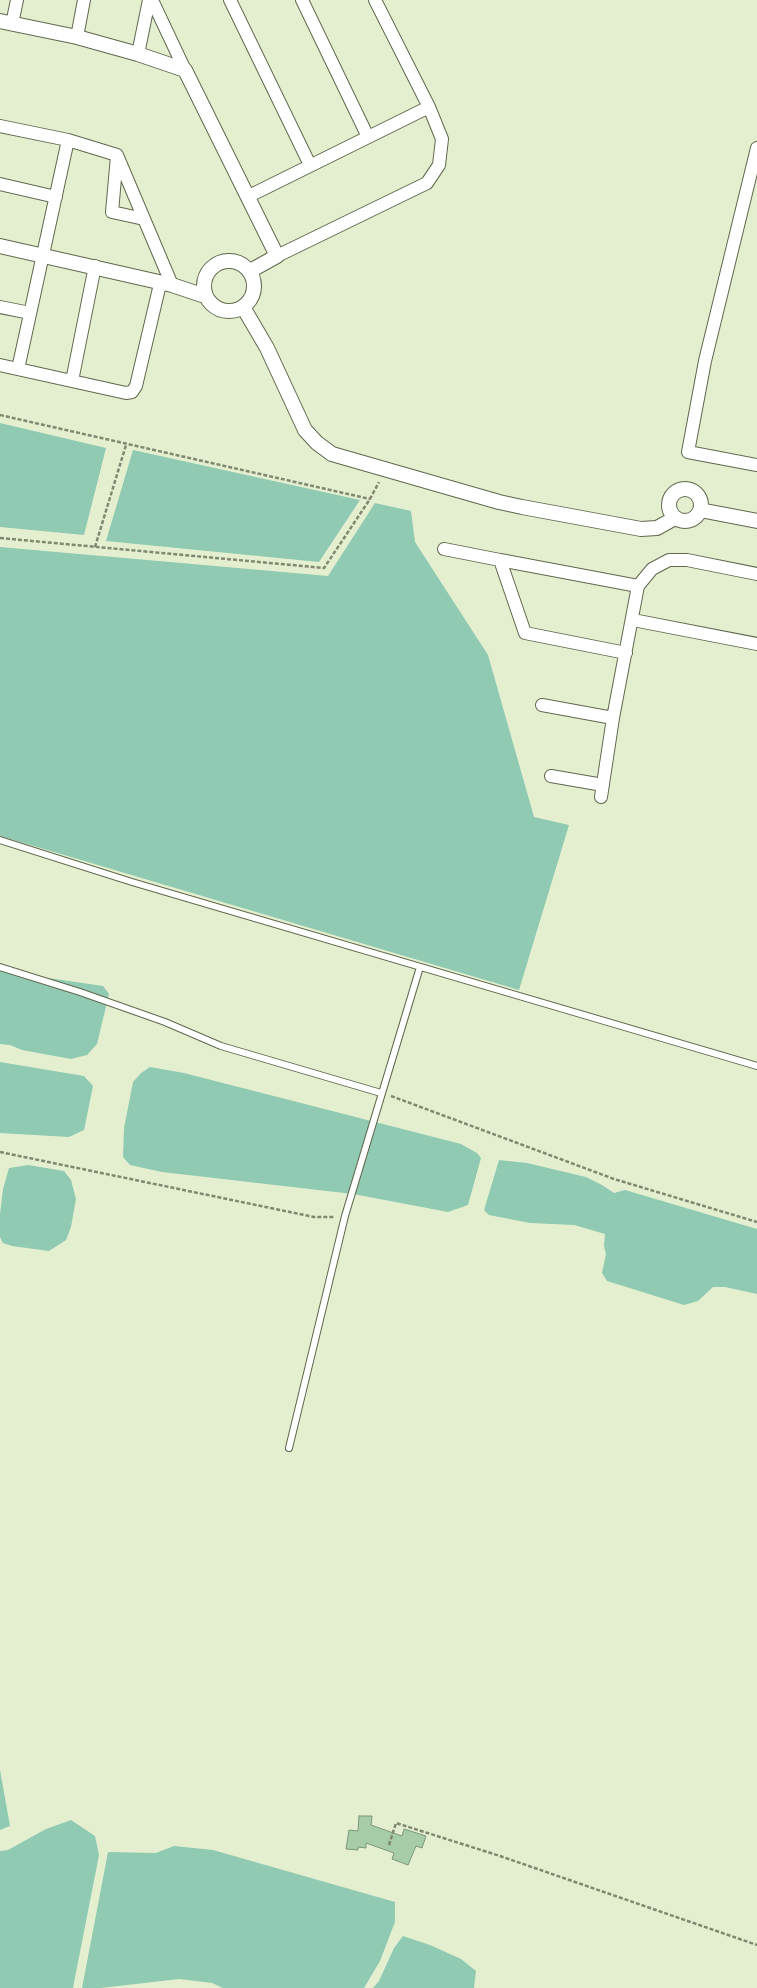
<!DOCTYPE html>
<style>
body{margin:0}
canvas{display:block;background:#e4efcf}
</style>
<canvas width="757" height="1988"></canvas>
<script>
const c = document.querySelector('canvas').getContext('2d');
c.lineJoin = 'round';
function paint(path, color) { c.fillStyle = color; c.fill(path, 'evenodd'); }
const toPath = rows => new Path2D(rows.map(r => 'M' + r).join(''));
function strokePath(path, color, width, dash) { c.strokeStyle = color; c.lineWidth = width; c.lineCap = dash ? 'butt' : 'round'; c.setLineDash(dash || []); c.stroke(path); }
const water = toPath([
 [0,423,106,448,84,535,0,527],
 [133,450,360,500,319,562,106,541],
 [375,503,411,511,415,542,488,655,534,817,569,825,519,990,0,836,0,547,328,576],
 [0,971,103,986,109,994,97,1044,87,1055,71,1059,22,1050,10,1045,0,1044],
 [0,1062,84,1076,93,1086,84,1130,69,1137,0,1133],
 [150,1067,184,1073,461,1144,477,1153,481,1158,468,1205,448,1212,353,1194,162,1172,130,1165,123,1157,124,1128,133,1082,141,1073],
 [499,1160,527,1163,586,1177,602,1185,614,1193,625,1190,757,1229,757,1294,725,1287,713,1287,698,1301,684,1305,607,1281,602,1273,606,1254,604,1246,605,1234,574,1225,530,1223,489,1215,484,1210],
 [28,1165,64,1171,71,1180,76,1199,71,1227,66,1240,49,1251,12,1246,3,1243,0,1237,0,1214,3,1189,9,1168],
 [0,1770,10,1826,0,1830],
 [71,1820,95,1836,99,1855,73,1988,0,1988,0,1851,8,1850,46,1829],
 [174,1846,213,1850,395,1902,395,1922,380,1961,364,1988,223,1988,212,1983,179,1979,101,1988,82,1988,108,1852,156,1853],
 [403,1936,430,1945,461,1959,476,1971,474,1988,373,1988,379,1981,394,1948]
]);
const building = toPath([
 [359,1816,372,1816,371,1825,402,1836,404,1829,426,1836,422,1848,416,1846,408,1865,392,1859,394,1853,366,1843,366,1848,358,1847,358,1850,346,1849,349,1830,358,1831,359,1816]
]);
const path = toPath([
 [0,415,370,499],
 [0,538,324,568,370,499,379,482],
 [95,547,126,445],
 [391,1096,614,1179,757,1222],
 [0,1152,314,1217,334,1217],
 [389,1845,396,1823,500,1856,757,1945]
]);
const service = toPath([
 [0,840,132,882,757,1066],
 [0,967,80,992,165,1022,221,1046,381,1093],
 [289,1448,345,1216,420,967]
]);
const minor = toPath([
 [152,0,185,70],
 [230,0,310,165],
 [302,0,368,137],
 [12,24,17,0],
 [77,37,84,0],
 [138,54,149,0],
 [0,126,68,140,117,155],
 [757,148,705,361,688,452,757,465],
 [117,155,172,285],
 [117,156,112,212,144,219],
 [0,184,56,197],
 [249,196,429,107],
 [277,256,427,183,439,165,442,139,429,107,375,0],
 [0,307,30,313],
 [0,365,126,393,132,392,136,386,160,284],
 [18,369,68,140],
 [72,381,95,266],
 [444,549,500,560],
 [633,620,757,644],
 [626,653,525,633,500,560,638,586],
 [542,705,613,718],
 [551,776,603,785],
 [601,797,613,718,638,586,652,569,669,560,687,560,757,574]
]);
const tertiary = toPath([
 [0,21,77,37,138,54,185,70,277,256,250,271],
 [0,246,172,285,205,296],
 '204 286a25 25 0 1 1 50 0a25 25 0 1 1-50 0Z',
 [243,307,267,348,305,430,317,443,332,454,499,502,522,507,641,529,657,528,675,518],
 '669 505a16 16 0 1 1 32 0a16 16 0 1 1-32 0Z',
 [700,510,757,521]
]);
paint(water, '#90cab3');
paint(building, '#a6cda6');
strokePath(building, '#7e957e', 1);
strokePath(service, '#60684d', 8);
strokePath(minor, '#60684d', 14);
strokePath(tertiary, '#60684d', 16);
strokePath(path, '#818872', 2.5, [4, 2]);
strokePath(service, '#fff', 6);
strokePath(minor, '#fff', 12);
strokePath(tertiary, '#fff', 14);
</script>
